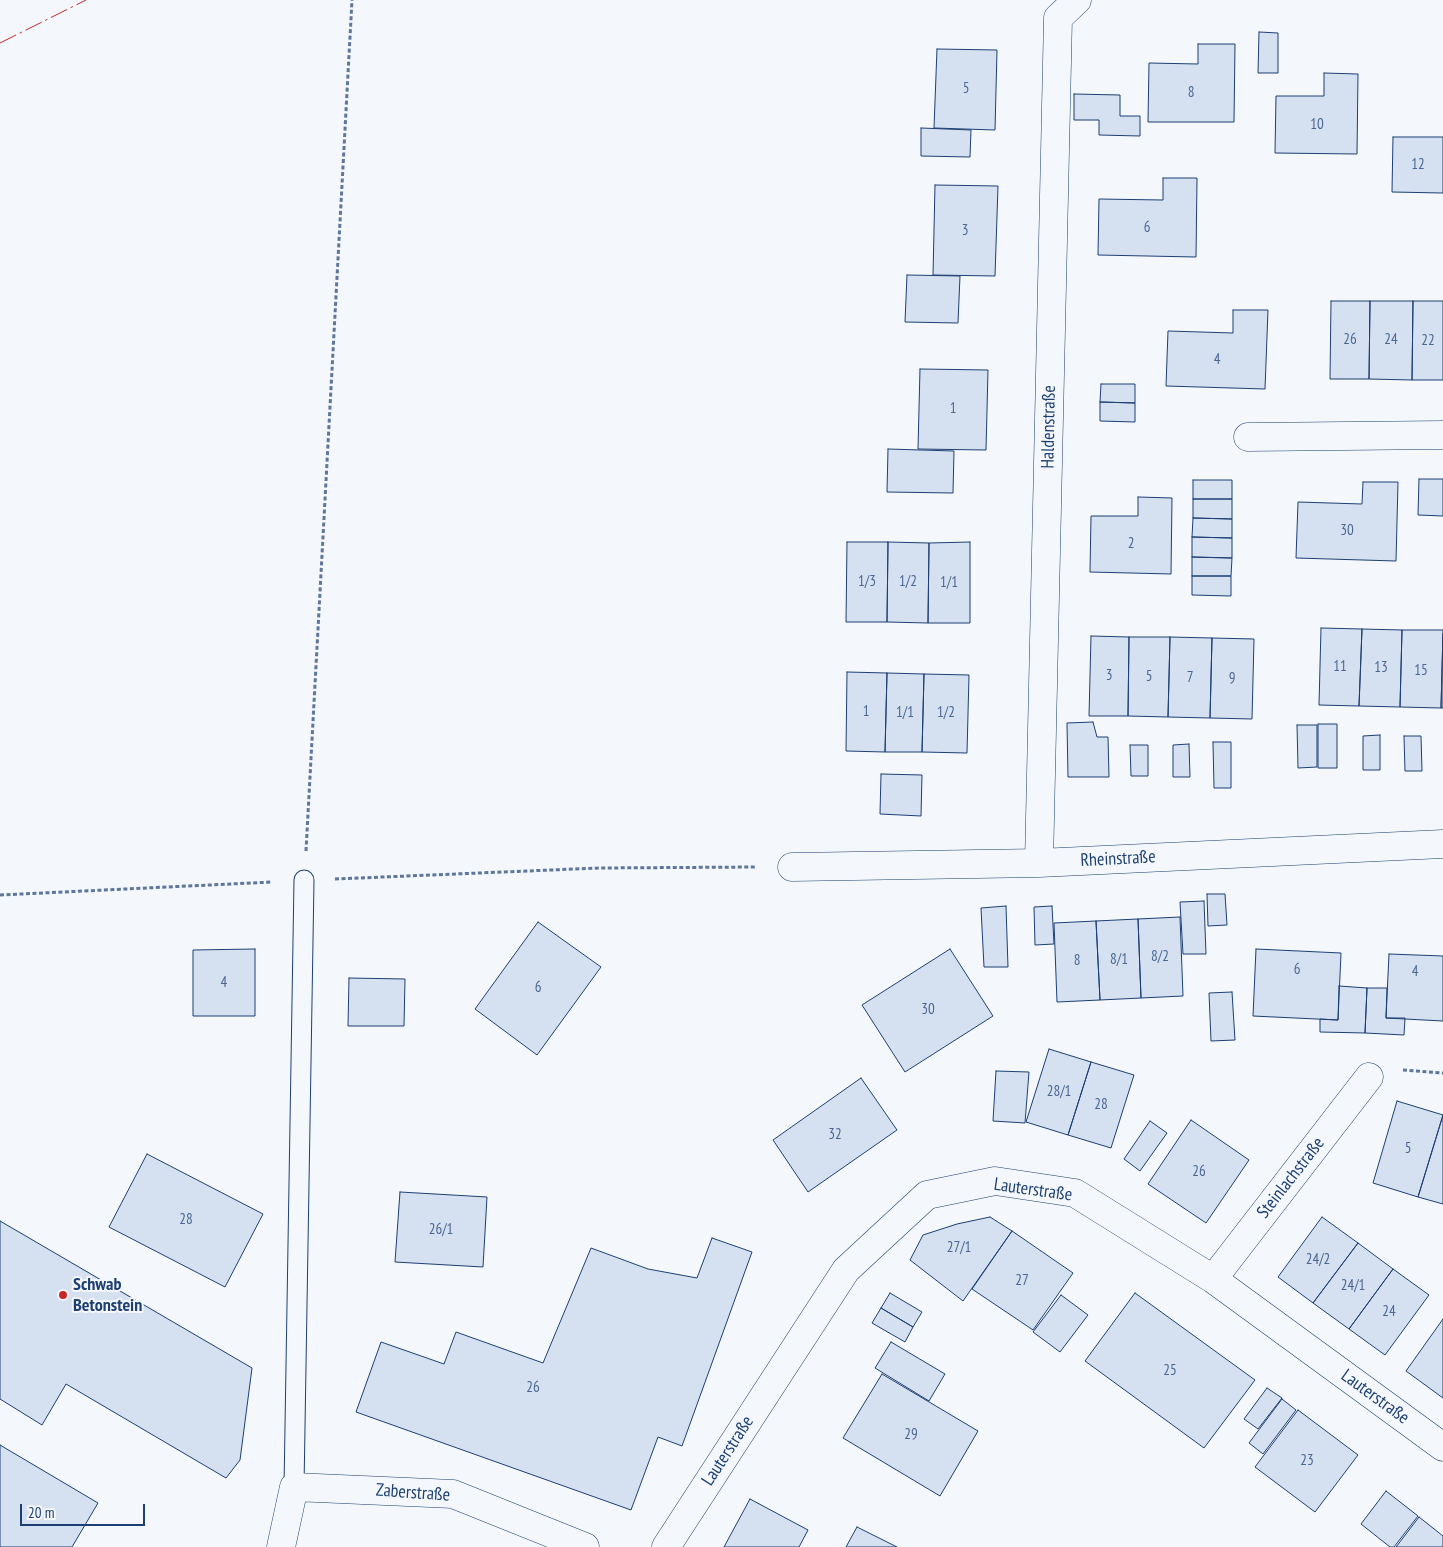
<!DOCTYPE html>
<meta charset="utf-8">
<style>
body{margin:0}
#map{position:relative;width:1443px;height:1547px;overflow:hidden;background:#f4f7fb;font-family:"PT Sans Narrow",sans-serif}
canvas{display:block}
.scale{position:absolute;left:20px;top:1504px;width:125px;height:22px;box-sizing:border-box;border:2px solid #1d3f73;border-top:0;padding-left:6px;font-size:15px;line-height:18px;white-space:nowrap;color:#1d3f73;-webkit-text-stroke:4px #f4f7fb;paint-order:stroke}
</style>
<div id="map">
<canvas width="1443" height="1547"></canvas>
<div class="scale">20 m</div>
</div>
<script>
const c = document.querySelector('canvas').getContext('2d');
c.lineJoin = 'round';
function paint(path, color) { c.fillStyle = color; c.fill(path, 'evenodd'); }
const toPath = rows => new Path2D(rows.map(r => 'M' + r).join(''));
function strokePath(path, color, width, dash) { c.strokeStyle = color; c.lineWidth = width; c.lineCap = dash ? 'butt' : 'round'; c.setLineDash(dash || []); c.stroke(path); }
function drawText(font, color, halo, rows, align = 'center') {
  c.font = font + ' "PT Sans Narrow",sans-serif'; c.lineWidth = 4; c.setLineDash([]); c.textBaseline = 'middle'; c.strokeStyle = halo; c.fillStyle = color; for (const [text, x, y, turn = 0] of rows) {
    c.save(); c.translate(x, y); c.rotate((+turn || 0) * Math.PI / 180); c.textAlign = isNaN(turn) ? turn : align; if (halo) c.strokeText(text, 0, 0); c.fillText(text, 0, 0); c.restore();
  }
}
const building = toPath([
 [1259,32,1278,33,1278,73,1258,73,1259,32],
 [1198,44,1235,44,1234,122,1148,122,1149,63,1198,64,1198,44],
 [937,49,997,50,995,130,934,128,937,49],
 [1324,73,1358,74,1357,154,1275,153,1276,96,1324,96,1324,73],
 [1074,94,1120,95,1120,116,1140,116,1140,136,1099,135,1099,120,1074,120,1074,94],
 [921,128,971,130,970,157,921,156,921,128],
 [1393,137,1443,137,1443,193,1392,192,1393,137],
 [1163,178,1197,178,1196,257,1098,255,1099,199,1163,200,1163,178],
 [935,185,998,186,995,276,933,275,935,185],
 [907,275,960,276,958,323,905,322,907,275],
 [1331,301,1370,301,1369,379,1330,379,1331,301],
 [1370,301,1413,301,1412,380,1369,379,1370,301],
 [1413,301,1443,301,1443,380,1412,380,1413,301],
 [1233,310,1268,310,1265,389,1166,386,1168,331,1233,333,1233,310],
 [920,369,988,370,986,450,918,449,920,369],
 [1101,384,1135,384,1135,403,1100,402,1101,384],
 [1100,402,1135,403,1135,422,1100,421,1100,402],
 [888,449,954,451,953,493,887,492,888,449],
 [1419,479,1443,479,1443,516,1418,515,1419,479],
 [1193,480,1232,480,1232,499,1193,499,1193,480],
 [1363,482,1398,482,1396,561,1296,558,1298,502,1362,504,1363,482],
 [1138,497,1172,498,1171,574,1090,572,1091,516,1138,516,1138,497],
 [1193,499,1232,499,1232,519,1193,518,1193,499],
 [1193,518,1232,519,1232,538,1192,537,1193,518],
 [1192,537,1232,538,1232,558,1192,557,1192,537],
 [847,542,888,542,887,622,846,622,847,542],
 [888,542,929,543,928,623,887,622,888,542],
 [970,542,970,623,928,623,929,543,970,542],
 [1192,557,1232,558,1231,576,1192,576,1192,557],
 [1192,576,1231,576,1231,596,1192,595,1192,576],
 [1321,628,1362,629,1359,706,1319,705,1321,628],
 [1362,629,1402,630,1400,707,1359,706,1362,629],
 [1402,630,1443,630,1441,708,1400,707,1402,630],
 [1443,634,1443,708,1441,708,1443,634],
 [1091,636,1129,637,1128,716,1089,716,1091,636],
 [1129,637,1170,637,1168,717,1128,716,1129,637],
 [1170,637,1212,638,1210,718,1168,717,1170,637],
 [1212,638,1254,639,1252,719,1210,718,1212,638],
 [847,672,887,673,885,752,846,751,847,672],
 [887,673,924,674,922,752,885,752,887,673],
 [924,674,969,675,967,753,922,752,924,674],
 [1093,722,1097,737,1108,737,1109,777,1068,777,1067,723,1093,722],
 [1318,724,1337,724,1337,768,1318,768,1318,724],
 [1297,725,1317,725,1317,767,1298,768,1297,725],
 [1380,735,1380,770,1363,770,1363,736,1380,735],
 [1404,736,1421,736,1422,771,1405,771,1404,736],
 [1213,742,1231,742,1231,788,1214,788,1213,742],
 [1189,744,1190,777,1173,777,1173,745,1189,744],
 [1130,745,1148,745,1148,776,1131,776,1130,745],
 [881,774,922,775,921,816,880,814,881,774],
 [1207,894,1225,894,1227,925,1208,926,1207,894],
 [1204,901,1206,954,1183,954,1180,902,1204,901],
 [1006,906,1008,967,984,967,981,908,1006,906],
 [1052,906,1054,944,1035,945,1034,907,1052,906],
 [1180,917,1183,996,1141,998,1138,919,1180,917],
 [1138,919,1141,998,1100,1000,1096,921,1138,919],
 [1096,921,1100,1000,1057,1002,1054,923,1096,921],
 [538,922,601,967,537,1055,475,1009,538,922],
 [255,949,255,1016,193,1016,193,950,255,949],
 [950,949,993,1016,905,1072,862,1005,950,949],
 [1256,949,1341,953,1338,1020,1253,1016,1256,949],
 [1389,954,1443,956,1443,1021,1386,1018,1389,954],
 [349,978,405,979,404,1026,348,1026,349,978],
 [1339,986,1367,988,1365,1033,1320,1032,1320,1019,1338,1020,1339,986],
 [1367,988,1387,988,1386,1018,1405,1018,1404,1035,1365,1033,1367,988],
 [1232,992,1235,1040,1211,1041,1209,993,1232,992],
 [1049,1049,1091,1062,1068,1135,1026,1122,1049,1049],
 [1091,1062,1134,1075,1111,1148,1068,1135,1091,1062],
 [996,1071,1029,1072,1025,1123,993,1121,996,1071],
 [861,1078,897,1130,808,1192,773,1140,861,1078],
 [1397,1101,1443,1115,1418,1197,1373,1183,1397,1101],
 [1443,1115,1443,1204,1418,1197,1443,1115],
 [1191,1120,1249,1160,1206,1223,1148,1184,1191,1120],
 [1150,1121,1167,1133,1140,1171,1124,1159,1150,1121],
 [147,1154,263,1214,225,1287,109,1227,147,1154],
 [400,1192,487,1197,483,1267,395,1262,400,1192],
 [990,1217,1012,1231,963,1301,910,1260,923,1235,957,1224,990,1217],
 [1322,1217,1358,1243,1313,1303,1278,1277,1322,1217],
 [0,1221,252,1368,240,1460,226,1478,66,1384,42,1425,0,1399,0,1221],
 [1012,1231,1073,1273,1033,1330,972,1289,1012,1231],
 [712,1238,752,1252,682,1446,658,1437,631,1510,356,1412,381,1342,444,1364,456,1332,543,1363,591,1248,648,1269,697,1278,712,1238],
 [1358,1243,1393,1269,1349,1329,1313,1303,1358,1243],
 [1393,1269,1429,1295,1385,1355,1349,1329,1393,1269],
 [890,1293,922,1312,913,1327,881,1308,890,1293],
 [1135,1293,1255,1380,1204,1448,1085,1361,1135,1293],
 [1061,1295,1088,1315,1060,1352,1033,1332,1061,1295],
 [881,1308,913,1327,905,1342,872,1323,881,1308],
 [1443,1319,1443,1398,1406,1371,1443,1319],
 [891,1342,945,1374,929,1401,875,1368,891,1342],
 [882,1374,978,1431,940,1496,843,1438,882,1374],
 [1267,1388,1282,1398,1258,1429,1244,1419,1267,1388],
 [1282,1399,1296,1410,1263,1454,1249,1443,1282,1399],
 [1298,1410,1358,1455,1315,1512,1255,1467,1298,1410],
 [0,1445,98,1503,72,1547,0,1547,0,1445],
 [1386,1491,1418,1516,1394,1547,1390,1547,1361,1524,1386,1491],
 [750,1499,808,1530,799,1547,724,1547,750,1499],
 [1419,1517,1443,1536,1443,1547,1396,1547,1419,1517],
 [857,1527,897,1547,846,1547,857,1527]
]);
const path = toPath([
 [306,851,352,0],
 [335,879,599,868,756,867],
 [0,895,272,882],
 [1403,1070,1443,1073]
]);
const lane = toPath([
 [294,1487,304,880]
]);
const street = toPath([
 [1248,437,1443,435],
 [1039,863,1058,18,1077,0],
 [792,867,1039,863,1443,844],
 [1213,1279,1369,1077],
 [281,1547,294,1487,453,1494,585,1547],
 [666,1547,846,1270,927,1195,995,1181,1075,1193,1213,1279,1443,1447]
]);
const power = toPath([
 [0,43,86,0]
]);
const markers = [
 [63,1295,5,"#c62828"]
];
const numberNames = [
 ["5",966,89],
 ["8",1191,93],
 ["10",1317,125],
 ["12",1418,165],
 ["6",1147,228],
 ["3",965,231],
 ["26",1350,340],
 ["24",1391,340],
 ["22",1428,341],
 ["4",1217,360],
 ["1",953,409],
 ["30",1347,531],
 ["2",1131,544],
 ["1/3",867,582],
 ["1/2",908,582],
 ["1/1",949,583],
 ["11",1340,667],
 ["13",1381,668],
 ["15",1421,671],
 ["3",1109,676],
 ["5",1149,677],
 ["7",1190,678],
 ["9",1232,679],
 ["1",866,712],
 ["1/1",905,713],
 ["1/2",946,713],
 ["8/2",1160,957],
 ["8/1",1119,960],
 ["8",1077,961],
 ["6",1297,970],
 ["4",1415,972],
 ["4",224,983],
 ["6",538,988],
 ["30",928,1010],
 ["28/1",1059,1092],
 ["28",1101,1105],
 ["32",835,1135],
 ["5",1408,1149],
 ["26",1199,1172],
 ["28",186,1220],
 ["26/1",441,1230],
 ["27/1",959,1248],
 ["24/2",1318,1260],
 ["27",1022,1281],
 ["24/1",1353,1286],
 ["24",1389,1312],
 ["25",1170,1371],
 ["26",533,1388],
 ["29",911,1435],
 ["23",1307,1461]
];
const streetNames = [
 ["Haldenstraße",1049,427,-89],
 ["Rheinstraße",1118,859,-3],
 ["Steinlachstraße",1291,1178,-52],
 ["Lauterstraße",1033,1190,8],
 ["Lauterstraße",1375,1397,36],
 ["Lauterstraße",728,1451,-57],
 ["Zaberstraße",413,1493,4]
];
const poiNames = [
 ["Schwab",73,1285],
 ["Betonstein",73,1306]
];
paint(building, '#d5e0f0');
strokePath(building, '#1d3f73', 1);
strokePath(lane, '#1d3f73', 21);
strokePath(street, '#1d3f73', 29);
strokePath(path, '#5e769c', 3, [4, 2.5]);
strokePath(lane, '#f4f7fb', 19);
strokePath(street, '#f4f7fb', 28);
strokePath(power, '#c62828', 1, [18, 4, 2.5, 4]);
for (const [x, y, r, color] of markers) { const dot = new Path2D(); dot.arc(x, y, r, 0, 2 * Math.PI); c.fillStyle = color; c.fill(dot); strokePath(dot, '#f4f7fb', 2); }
drawText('15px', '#4b6792', null, numberNames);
drawText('18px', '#1d3f73', '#f4f7fb', streetNames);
drawText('bold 18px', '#1d3f73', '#f4f7fb', poiNames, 'left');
</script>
